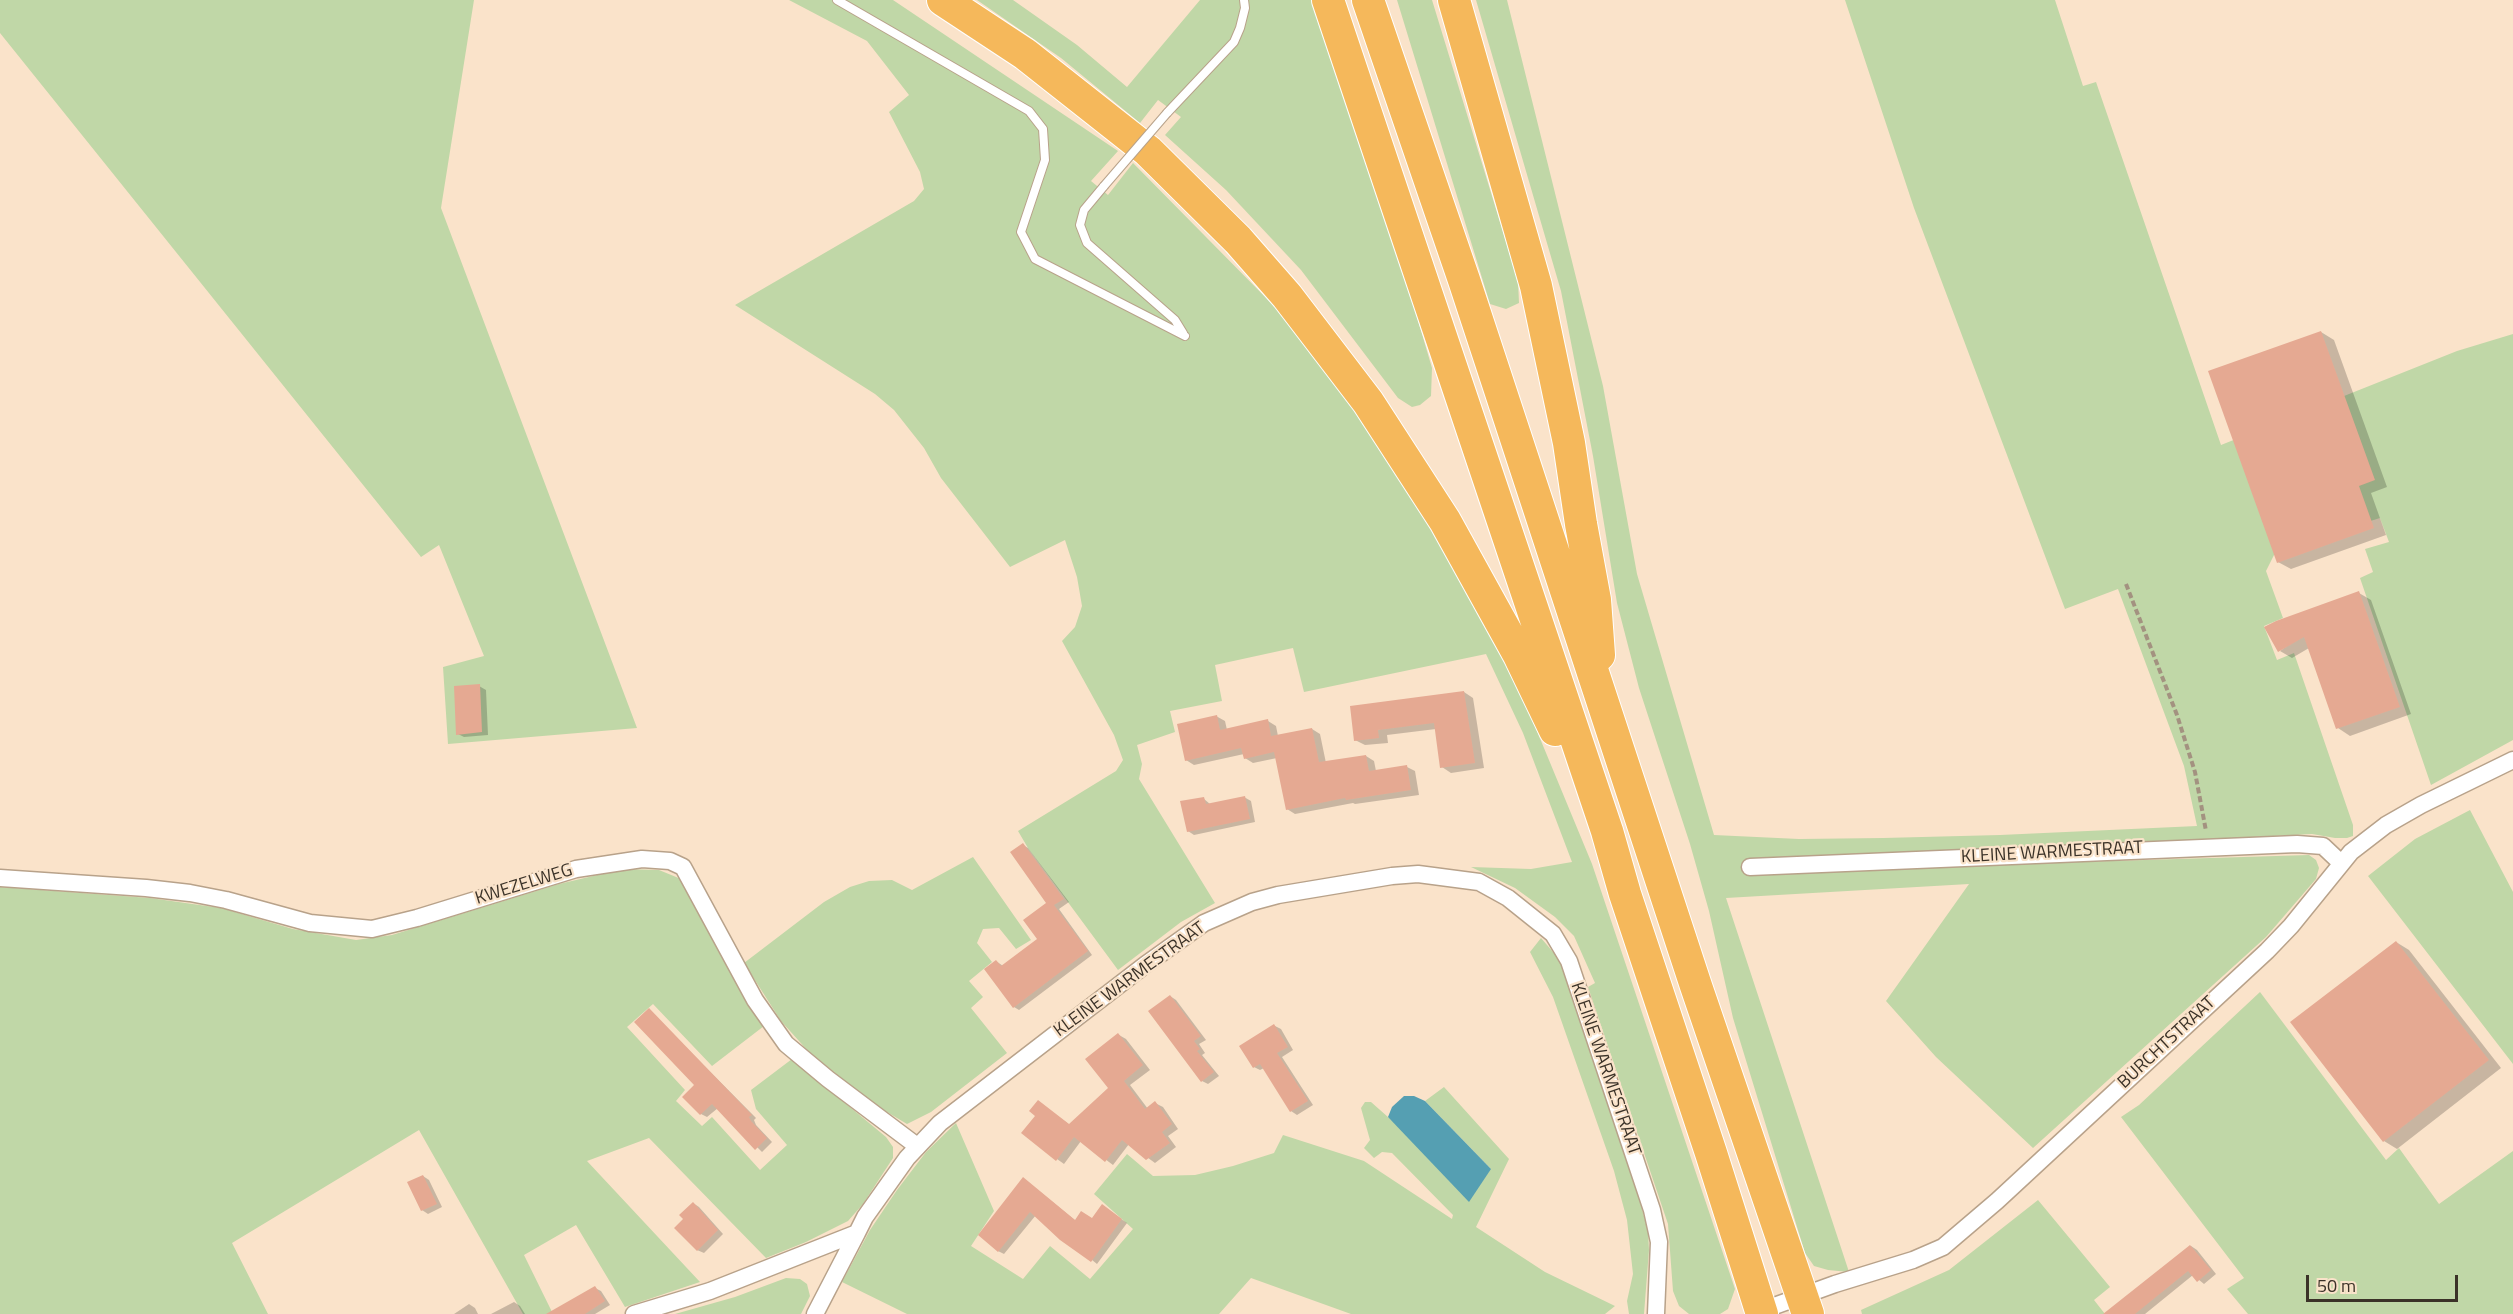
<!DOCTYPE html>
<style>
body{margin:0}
#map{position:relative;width:2513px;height:1314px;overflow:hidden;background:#fae3ca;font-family:"Titillium Web",sans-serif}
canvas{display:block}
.scale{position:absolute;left:2306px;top:1275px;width:152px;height:27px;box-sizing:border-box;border:3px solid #3b3228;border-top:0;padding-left:8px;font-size:18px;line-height:21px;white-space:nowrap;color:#3b3228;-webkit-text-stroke:4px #fae3ca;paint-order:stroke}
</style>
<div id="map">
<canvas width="2513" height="1314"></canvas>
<div class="scale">50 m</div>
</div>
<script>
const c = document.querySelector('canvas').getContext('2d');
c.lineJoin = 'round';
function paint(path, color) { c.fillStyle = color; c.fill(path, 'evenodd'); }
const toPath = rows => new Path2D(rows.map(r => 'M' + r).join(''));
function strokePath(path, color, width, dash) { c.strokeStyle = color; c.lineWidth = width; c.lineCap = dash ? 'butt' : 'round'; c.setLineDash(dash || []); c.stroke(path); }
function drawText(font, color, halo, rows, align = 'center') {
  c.font = font + ' "Titillium Web",sans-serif'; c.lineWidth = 4.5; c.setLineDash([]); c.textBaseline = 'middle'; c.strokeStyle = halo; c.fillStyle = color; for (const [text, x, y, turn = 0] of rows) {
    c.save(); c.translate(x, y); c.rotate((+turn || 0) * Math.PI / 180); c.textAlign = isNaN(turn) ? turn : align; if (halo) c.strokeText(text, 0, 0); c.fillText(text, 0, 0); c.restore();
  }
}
const green = toPath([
 [0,0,474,0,441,208,637,728,448,744,443,667,484,656,439,545,421,557,0,33],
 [789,0,893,0,1118,151,1091,181,1108,195,1133,163,1278,310,1357,409,1451,555,1527,707,1592,864,1735,1289,1728,1309,1720,1314,1689,1314,1679,1306,1673,1291,1668,1224,1588,987,1595,983,1574,936,1555,917,1515,888,1471,867,1531,869,1572,862,1523,733,1486,654,1304,692,1293,648,1215,665,1222,701,1170,711,1175,732,1137,745,1142,764,1139,779,1215,903,1181,922,1118,970,1028,848,1018,831,1116,771,1123,760,1114,735,1062,641,1075,627,1082,606,1077,577,1065,540,1010,567,941,478,924,448,894,410,875,394,735,305,914,201,924,189,920,172,889,112,909,95,867,41],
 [977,0,1013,0,1077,45,1127,87,1200,0,1314,0,1407,283,1432,368,1431,396,1420,405,1412,407,1398,398,1301,270,1226,190,1165,135,1181,117,1158,100,1140,123,1061,58],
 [1397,0,1432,0,1518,281,1519,303,1506,309,1490,304],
 [1476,0,1507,0,1603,386,1637,574,1714,835,1799,839,1883,838,2000,835,2197,826,2184,766,2118,589,2065,609,1914,208,1845,0,2055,0,2083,86,2096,82,2221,445,2457,351,2513,334,2513,740,2431,785,2360,578,2373,572,2365,549,2389,542,2380,518,2276,551,2266,571,2283,618,2264,626,2277,660,2294,653,2353,825,2353,836,2347,838,2335,838,2312,834,1945,853,1947,866,2309,855,2316,860,2319,868,2316,879,2266,937,2033,1148,1936,1057,1886,1001,1969,884,1726,898,1849,1272,1828,1270,1814,1266,1805,1253,1733,1018,1709,911,1690,844,1639,688,1617,603,1593,456,1561,291],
 [2470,810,2513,892,2513,1064,2368,876,2415,839],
 [973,857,1031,940,1016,949,999,928,983,929,977,943,992,962,969,981,983,997,971,1008,1007,1053,931,1112,907,1124,872,1103,808,1051,781,1021,744,963,824,902,850,887,869,881,892,880,912,890],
 [623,869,659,870,681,879,764,1026,712,1066,653,1004,627,1027,685,1090,676,1101,702,1126,712,1117,760,1170,787,1145,756,1109,751,1090,792,1059,886,1137,893,1147,893,1158,863,1204,848,1221,806,1242,766,1258,649,1138,587,1161,700,1282,625,1307,576,1225,524,1255,553,1314,523,1314,419,1130,232,1243,268,1314,0,1314,0,887,150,898,221,908,293,929,356,940,392,935,559,884],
 [1541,938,1559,959,1640,1201,1648,1232,1649,1250,1644,1314,1629,1314,1627,1301,1633,1274,1627,1220,1614,1171,1553,997,1530,952],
 [2260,992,2386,1160,2399,1148,2439,1204,2513,1151,2513,1314,2248,1314,2227,1289,2244,1278,2121,1117,2139,1105],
 [1444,1087,1509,1159,1476,1227,1545,1272,1615,1306,1605,1314,1351,1314,1251,1278,1219,1314,907,1314,842,1282,870,1230,897,1190,926,1152,956,1123,994,1211,971,1246,1023,1279,1050,1246,1090,1279,1133,1229,1094,1194,1127,1154,1153,1176,1195,1175,1233,1166,1274,1153,1283,1135,1364,1161,1452,1219,1453,1215,1392,1153,1382,1152,1374,1158,1364,1148,1370,1140,1361,1108,1365,1102,1371,1102,1397,1125,1491,1169,1425,1101],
 [2038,1200,2110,1287,2094,1300,2105,1314,1862,1314,1861,1310,1949,1270],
 [786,1278,800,1279,807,1284,810,1296,801,1314,675,1314,735,1297]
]);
const water = toPath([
 [1404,1096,1414,1096,1425,1101,1491,1169,1469,1202,1388,1117,1392,1107]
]);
const shadow = toPath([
 [2321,332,2334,340,2387,487,2371,493,2386,535,2291,569,2278,562],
 [2359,593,2371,600,2411,714,2350,736,2338,728,2309,648,2292,658,2280,651],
 [479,686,486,690,488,735,464,737,458,734],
 [1464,692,1473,698,1484,768,1451,773,1442,767,1436,729,1387,735,1388,743,1365,745,1355,740],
 [1216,716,1225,721,1227,730,1268,721,1276,726,1278,736,1312,729,1320,734,1326,763,1366,756,1374,761,1376,771,1407,767,1415,771,1419,795,1355,804,1353,803,1295,814,1287,809,1277,758,1253,763,1245,758,1244,754,1194,765,1186,760],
 [1244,797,1251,801,1255,822,1194,835,1188,831,1204,799,1210,804],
 [1023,845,1028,848,1069,902,1059,909,1092,955,1019,1010,1014,1007,996,961,1003,966,1039,939,1048,903],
 [2396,942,2409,950,2501,1068,2397,1149,2384,1141],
 [1170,996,1176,1000,1206,1040,1199,1044,1205,1053,1202,1055,1219,1076,1208,1084,1202,1081],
 [649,1010,756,1118,754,1120,756,1125,772,1142,762,1152,718,1108,707,1117,701,1114,697,1085],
 [1275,1026,1281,1029,1293,1050,1282,1057,1313,1105,1297,1115,1291,1111,1264,1068,1260,1070,1254,1067],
 [1119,1035,1126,1039,1150,1070,1130,1085,1148,1109,1155,1103,1163,1107,1178,1129,1168,1136,1176,1147,1155,1163,1129,1144,1113,1165,1081,1141,1064,1164,1057,1159,1037,1116,1038,1102,1070,1125,1110,1088],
 [423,1176,429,1180,442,1207,428,1214,422,1210],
 [1023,1178,1076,1221,1093,1220,1108,1210,1127,1223,1097,1264,1036,1215,1004,1254,998,1251],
 [693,1203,699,1207,723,1234,704,1253,697,1250,685,1219],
 [2191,1246,2197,1250,2216,1274,2204,1284,2193,1275,2145,1314,2118,1314],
 [595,1288,601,1291,610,1305,595,1314,570,1314],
 [514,1302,520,1306,525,1314,491,1314],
 [469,1304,475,1308,478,1314,454,1314]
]);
const building = toPath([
 [2321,331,2375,480,2359,486,2374,528,2277,563,2208,371],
 [2359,591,2400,707,2336,729,2304,637,2278,652,2264,627,2276,621],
 [480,684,482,732,456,735,454,686],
 [1464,691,1475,763,1440,768,1434,723,1378,730,1379,738,1354,741,1350,706],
 [1217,715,1220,730,1268,719,1271,736,1312,728,1319,762,1366,755,1369,771,1407,765,1411,790,1346,800,1345,798,1286,810,1274,752,1244,759,1241,748,1185,761,1177,724],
 [1245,796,1250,819,1187,832,1180,801,1204,797,1206,804],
 [1023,843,1064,899,1054,905,1088,951,1013,1008,984,969,996,960,1001,966,1037,939,1023,920,1046,903,1010,852],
 [2396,941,2489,1060,2383,1142,2290,1022],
 [1170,995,1201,1036,1194,1041,1200,1049,1197,1051,1214,1072,1201,1082,1148,1011],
 [649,1008,752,1115,749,1117,751,1121,767,1138,755,1150,712,1104,700,1115,682,1097,694,1085,634,1022],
 [1274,1024,1288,1047,1277,1053,1308,1101,1290,1112,1260,1064,1253,1068,1239,1046],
 [1118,1033,1143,1065,1124,1081,1145,1109,1155,1101,1172,1124,1162,1132,1170,1143,1146,1160,1122,1140,1105,1162,1074,1137,1056,1161,1021,1133,1035,1116,1029,1111,1038,1100,1069,1124,1108,1088,1085,1059],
 [423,1175,437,1204,421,1211,407,1182],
 [1023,1177,1075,1220,1081,1211,1092,1218,1102,1204,1122,1219,1091,1262,1060,1240,1030,1212,998,1252,978,1235],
 [693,1202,718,1230,697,1251,674,1228,683,1219,679,1215],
 [2190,1245,2211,1270,2197,1282,2188,1271,2135,1314,2103,1314],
 [595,1286,605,1301,585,1314,546,1314]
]);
const path = toPath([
 [2126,584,2177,715,2195,772,2206,831]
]);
const lane = toPath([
 [837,0,1029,111,1043,129,1045,160,1021,232,1035,259,1185,336],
 [1167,113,1234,42,1240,28,1245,8,1244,0],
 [1104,186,1084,210,1080,225,1087,243,1175,320,1183,333]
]);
const street = toPath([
 [1750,867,2297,844,2323,846,2341,863],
 [0,878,146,888,190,893,226,900,310,923,372,929,417,918,576,869,642,859,670,861,683,867,755,1000,786,1044,828,1079,917,1146],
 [1755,1313,1835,1284,1913,1260,1943,1247,1997,1201,2267,951,2291,926,2351,852,2386,825,2421,805,2513,760],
 [634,1314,710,1291,857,1233,865,1217,907,1158,940,1123,1145,965,1204,923,1252,902,1278,895,1392,876,1418,874,1479,882,1508,898,1553,934,1569,961,1652,1210,1659,1242,1656,1314],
 [815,1314,857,1233]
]);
const highway = toPath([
 [943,0,1025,54,1148,151,1238,240,1287,296,1368,402,1445,521,1519,655,1555,730],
 [1328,0,1607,831,1625,894,1711,1153,1762,1314],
 [1368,0,1464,280,1696,986,1808,1314],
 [1454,0,1536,286,1569,443,1581,524,1595,600,1599,655]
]);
const laneBridge = toPath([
 [1104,186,1167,113]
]);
const streetNames = [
 ["KLEINE WARMESTRAAT",2052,853,-3],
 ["KWEZELWEG",524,885,-17],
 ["KLEINE WARMESTRAAT",1130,980,-36],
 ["BURCHTSTRAAT",2167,1043,-43],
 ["KLEINE WARMESTRAAT",1605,1069,71]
];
paint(green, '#c0d7a7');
paint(water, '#559fb2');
paint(shadow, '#0003');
paint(building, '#e5a992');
strokePath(lane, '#b8a28a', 10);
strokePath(street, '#b8a28a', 19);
strokePath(highway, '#fff', 34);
strokePath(path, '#a39280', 4, [6, 3]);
strokePath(lane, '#fff', 8);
strokePath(street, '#fff', 16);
strokePath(highway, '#f5b85b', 32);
strokePath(laneBridge, '#b8a28a', 10, []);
strokePath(laneBridge, '#fff', 8);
drawText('18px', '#3b3228', '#fae3ca', streetNames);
</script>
